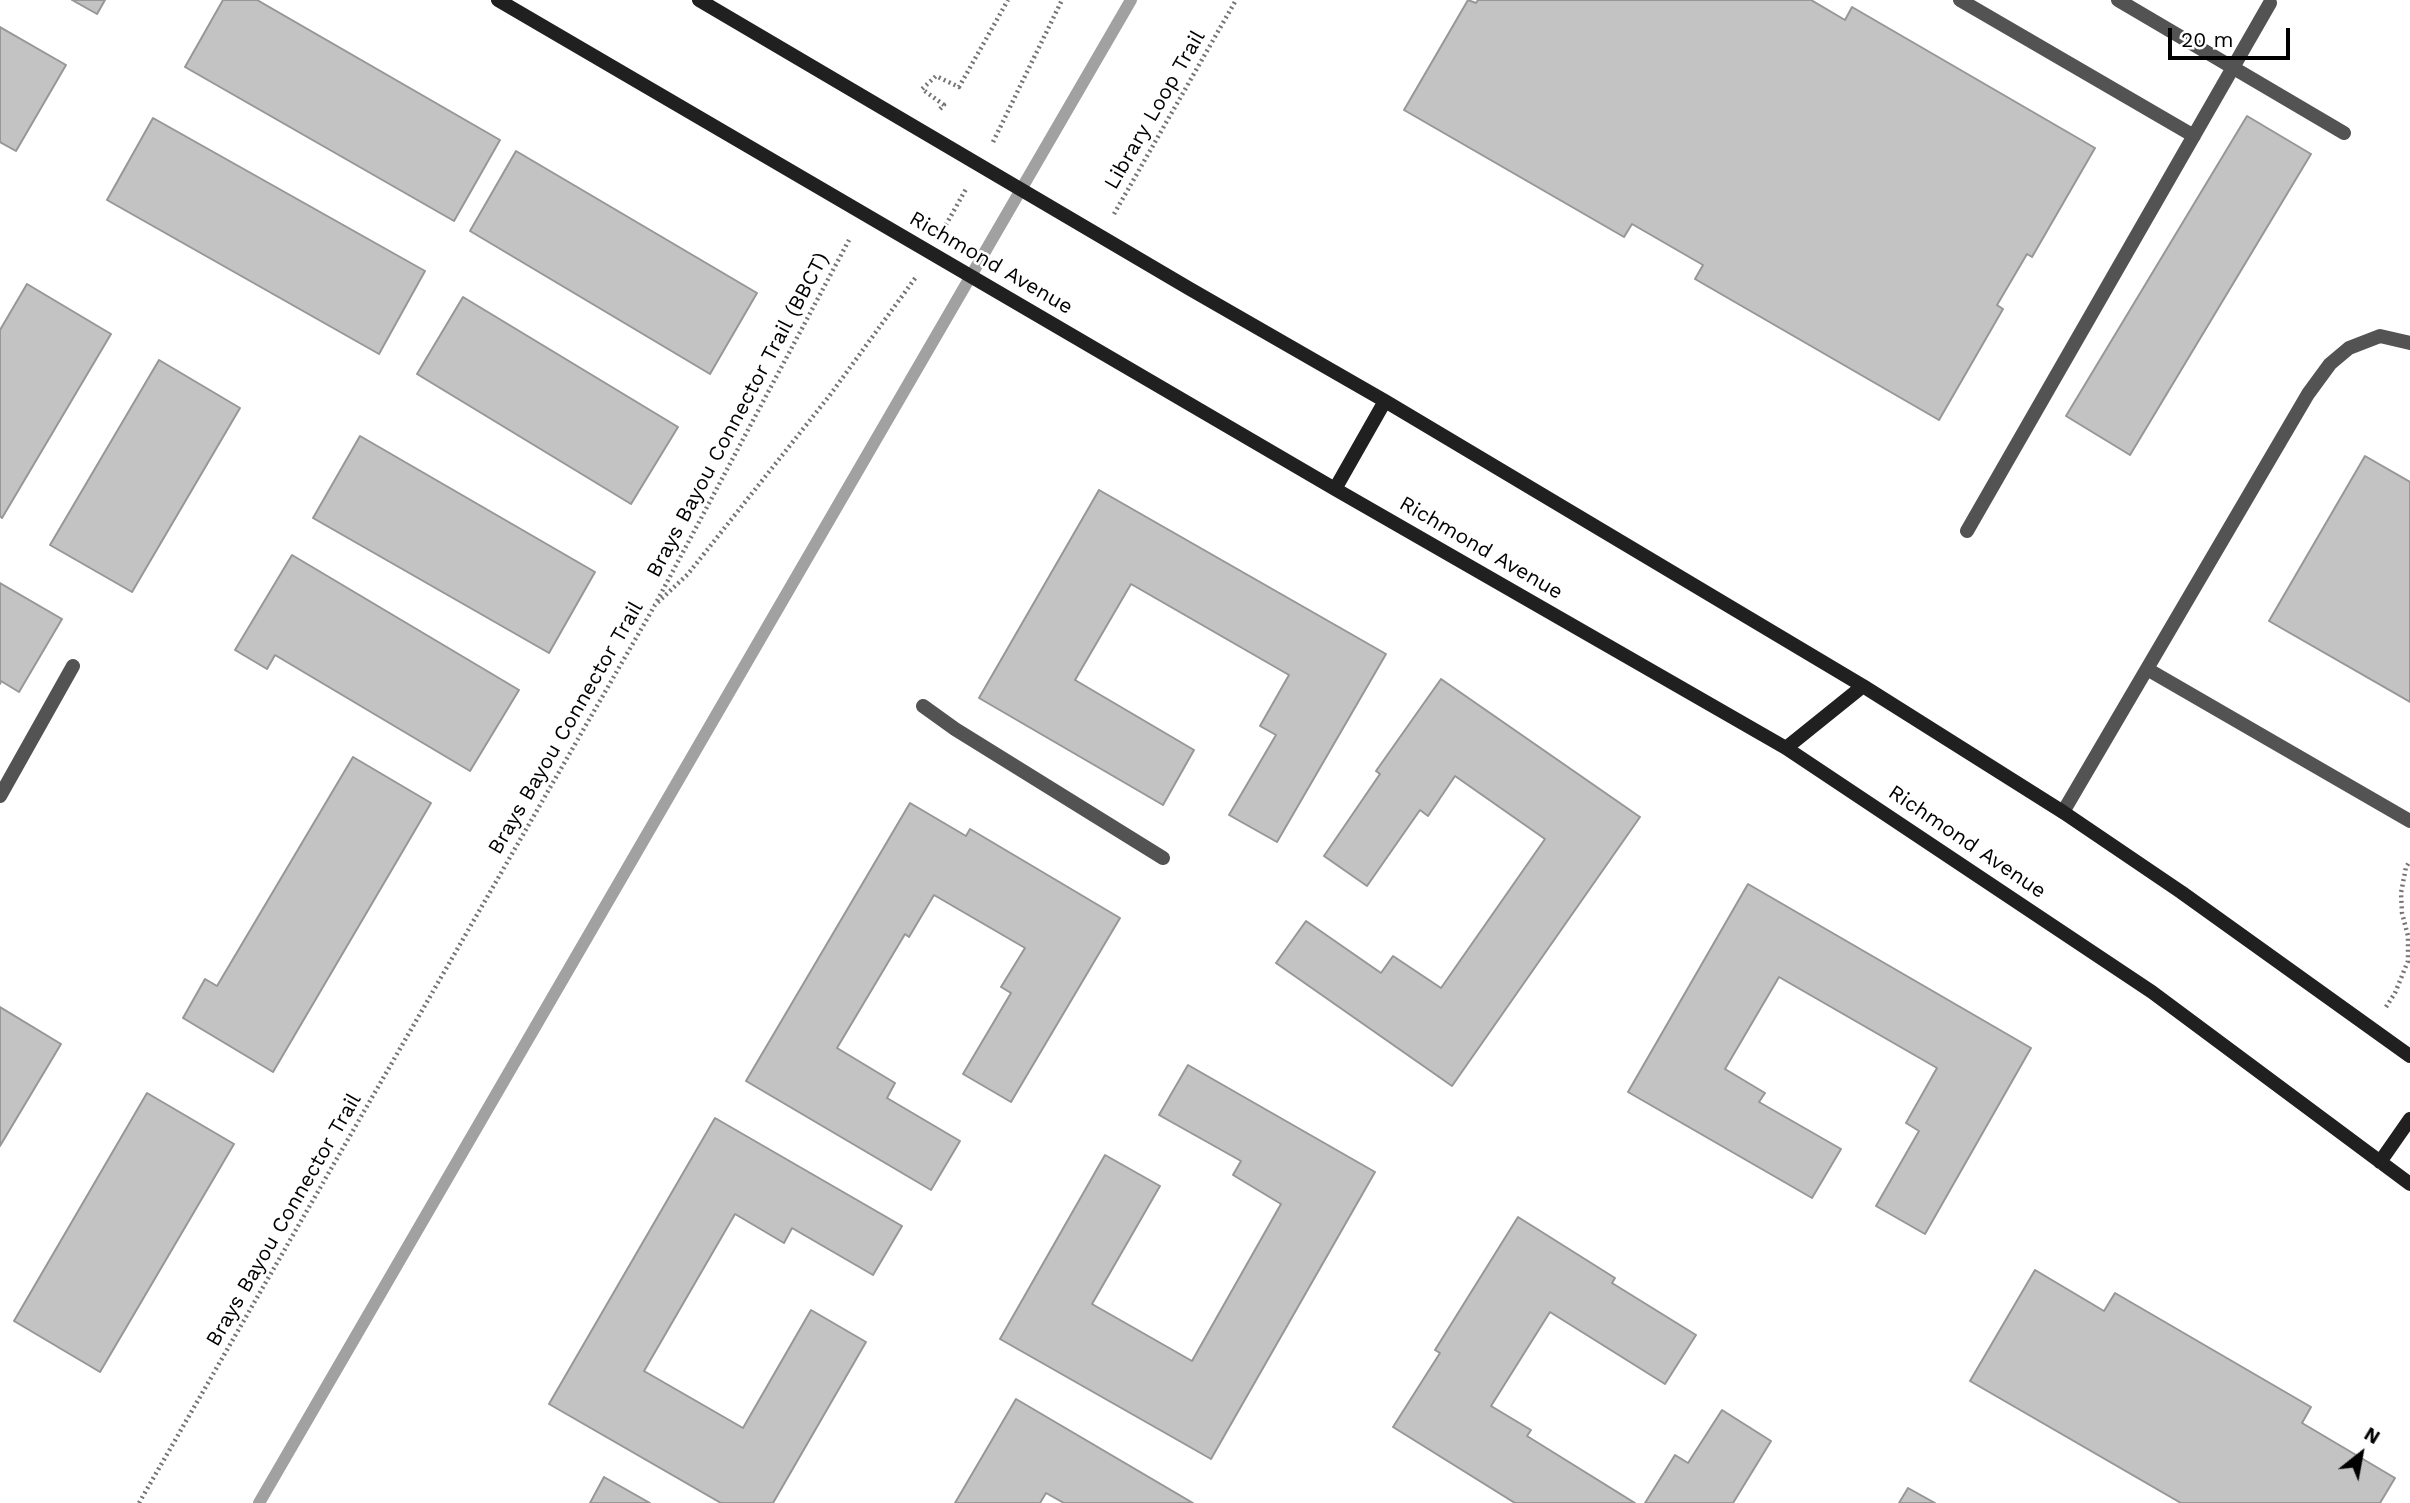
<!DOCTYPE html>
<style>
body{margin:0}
#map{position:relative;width:2410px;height:1503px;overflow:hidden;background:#fff;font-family:"Work Sans",sans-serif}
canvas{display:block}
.north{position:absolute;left:2326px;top:1419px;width:70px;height:70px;-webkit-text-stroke:5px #fff;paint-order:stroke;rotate:31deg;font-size:19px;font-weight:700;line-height:28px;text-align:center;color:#000}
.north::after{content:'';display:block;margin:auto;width:24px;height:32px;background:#000;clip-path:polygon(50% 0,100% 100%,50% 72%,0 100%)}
.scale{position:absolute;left:2168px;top:28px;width:122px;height:32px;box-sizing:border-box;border:4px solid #000;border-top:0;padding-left:9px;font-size:21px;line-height:24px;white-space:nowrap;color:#000;-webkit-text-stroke:5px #fff;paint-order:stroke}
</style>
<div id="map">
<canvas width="2410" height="1503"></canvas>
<div class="north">N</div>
<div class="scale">20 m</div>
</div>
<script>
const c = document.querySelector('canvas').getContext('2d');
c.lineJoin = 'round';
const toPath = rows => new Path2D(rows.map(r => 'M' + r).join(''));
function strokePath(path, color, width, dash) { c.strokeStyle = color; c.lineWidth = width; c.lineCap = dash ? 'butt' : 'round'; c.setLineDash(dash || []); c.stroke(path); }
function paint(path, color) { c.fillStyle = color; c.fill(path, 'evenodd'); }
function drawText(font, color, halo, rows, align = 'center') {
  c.font = font + ' "Work Sans",sans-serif'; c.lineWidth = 5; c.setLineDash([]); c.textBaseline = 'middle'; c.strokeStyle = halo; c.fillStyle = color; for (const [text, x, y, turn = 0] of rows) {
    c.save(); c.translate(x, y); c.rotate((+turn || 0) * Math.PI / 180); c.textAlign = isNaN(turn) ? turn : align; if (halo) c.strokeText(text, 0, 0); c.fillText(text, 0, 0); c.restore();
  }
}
const stream = toPath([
 [259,1503,1131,0]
]);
const building = toPath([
 [72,0,105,0,97,14,72,0],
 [223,0,257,0,500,140,454,221,185,67,223,0],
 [1468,0,1476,3,1478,0,1811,0,1845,20,1852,7,2095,148,2032,257,2027,254,1997,305,2003,309,1939,420,1695,279,1703,265,1632,224,1624,237,1404,110,1468,0],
 [0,27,66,65,16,151,0,142,0,27],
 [2247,116,2311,154,2130,455,2066,416,2247,116],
 [153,118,425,271,379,354,107,200,153,118],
 [516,151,757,293,710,374,470,231,516,151],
 [27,284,111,334,2,518,0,516,0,330,27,284],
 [463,297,678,427,631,504,417,374,463,297],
 [159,360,240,408,132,592,50,545,159,360],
 [360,436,595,572,549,653,313,518,360,436],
 [2365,456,2410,482,2410,702,2269,621,2365,456],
 [1099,490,1386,654,1277,842,1229,815,1276,735,1260,726,1289,675,1131,584,1075,680,1194,750,1163,805,979,698,1099,490],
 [292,555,519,690,470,771,275,655,267,669,235,650,292,555],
 [0,583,62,619,19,692,1,681,0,684,0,583],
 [1441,679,1640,817,1452,1086,1276,963,1306,921,1381,973,1393,956,1441,988,1545,839,1455,776,1428,816,1420,810,1367,886,1324,856,1380,774,1376,771,1441,679],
 [353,757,431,803,273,1072,183,1018,205,979,217,986,353,757],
 [910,803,966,836,970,829,1120,918,1011,1102,963,1074,1011,993,1001,987,1025,948,934,895,909,937,905,934,837,1048,895,1083,887,1098,960,1141,931,1190,746,1081,910,803],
 [1748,884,2031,1048,1925,1234,1876,1206,1919,1131,1906,1123,1937,1068,1779,977,1725,1069,1765,1093,1759,1102,1841,1149,1812,1198,1628,1092,1748,884],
 [0,1007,61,1044,0,1146,0,1007],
 [1188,1065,1375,1172,1211,1459,1000,1339,1105,1155,1160,1186,1092,1304,1192,1361,1281,1204,1233,1175,1241,1161,1159,1115,1188,1065],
 [147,1093,234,1144,100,1372,14,1321,147,1093],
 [715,1118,902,1226,873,1275,792,1228,784,1243,735,1214,644,1371,743,1428,811,1310,866,1342,773,1503,721,1503,549,1404,715,1118],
 [1518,1217,1615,1278,1612,1283,1696,1335,1665,1384,1550,1312,1491,1406,1531,1430,1527,1436,1635,1503,1515,1503,1393,1427,1440,1353,1435,1350,1518,1217],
 [2035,1270,2104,1311,2115,1293,2311,1407,2302,1423,2395,1478,2380,1503,2181,1503,1970,1381,2035,1270],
 [1016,1399,1193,1503,1064,1503,1046,1493,1040,1503,955,1503,1016,1399],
 [1722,1410,1771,1441,1733,1503,1645,1503,1675,1455,1688,1463,1722,1410],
 [604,1477,650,1503,590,1503,604,1477],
 [1908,1488,1935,1503,1899,1503,1908,1488]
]);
const path = toPath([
 [940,109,944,105,922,89,936,76,959,87,1008,0],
 [993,142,1062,0],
 [1114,214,1236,0],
 [943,230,966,189],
 [657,601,849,240],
 [2386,1007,2395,993,2408,961,2408,936,2402,913,2401,893,2406,867,2410,861],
 [139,1503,655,605,688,574,830,395,916,277]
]);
const service = toPath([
 [1960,0,2194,136],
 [2118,0,2344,133],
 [1967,531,2270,3],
 [2147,669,2410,821],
 [923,706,955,729,1163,858],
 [0,796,73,666],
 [2063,812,2308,394,2330,364,2349,348,2380,336,2410,343]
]);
const secondary = toPath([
 [498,0,1335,489,1786,748,2152,992,2410,1184],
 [699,0,1190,289,1385,401,1863,686,2063,812,2181,892,2410,1056],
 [1335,489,1385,401],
 [1786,748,1863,686],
 [2380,1162,2410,1119]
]);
const streetNames = [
 ["Library Loop Trail",1155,110,-60],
 ["Richmond Avenue",991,263,30],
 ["Brays Bayou Connector Trail (BBCT)",738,415,-62],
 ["Richmond Avenue",1481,548,30],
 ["Brays Bayou Connector Trail",566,728,-60],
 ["Richmond Avenue",1967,842,34],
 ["Brays Bayou Connector Trail",284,1220,-60]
];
strokePath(stream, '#a1a1a1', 12);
paint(building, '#c3c3c3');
strokePath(building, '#979797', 2);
strokePath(path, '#757575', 4.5, [2, 3.5]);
strokePath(service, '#535353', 14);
strokePath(secondary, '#202020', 14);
drawText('21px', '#000', '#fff', streetNames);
</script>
